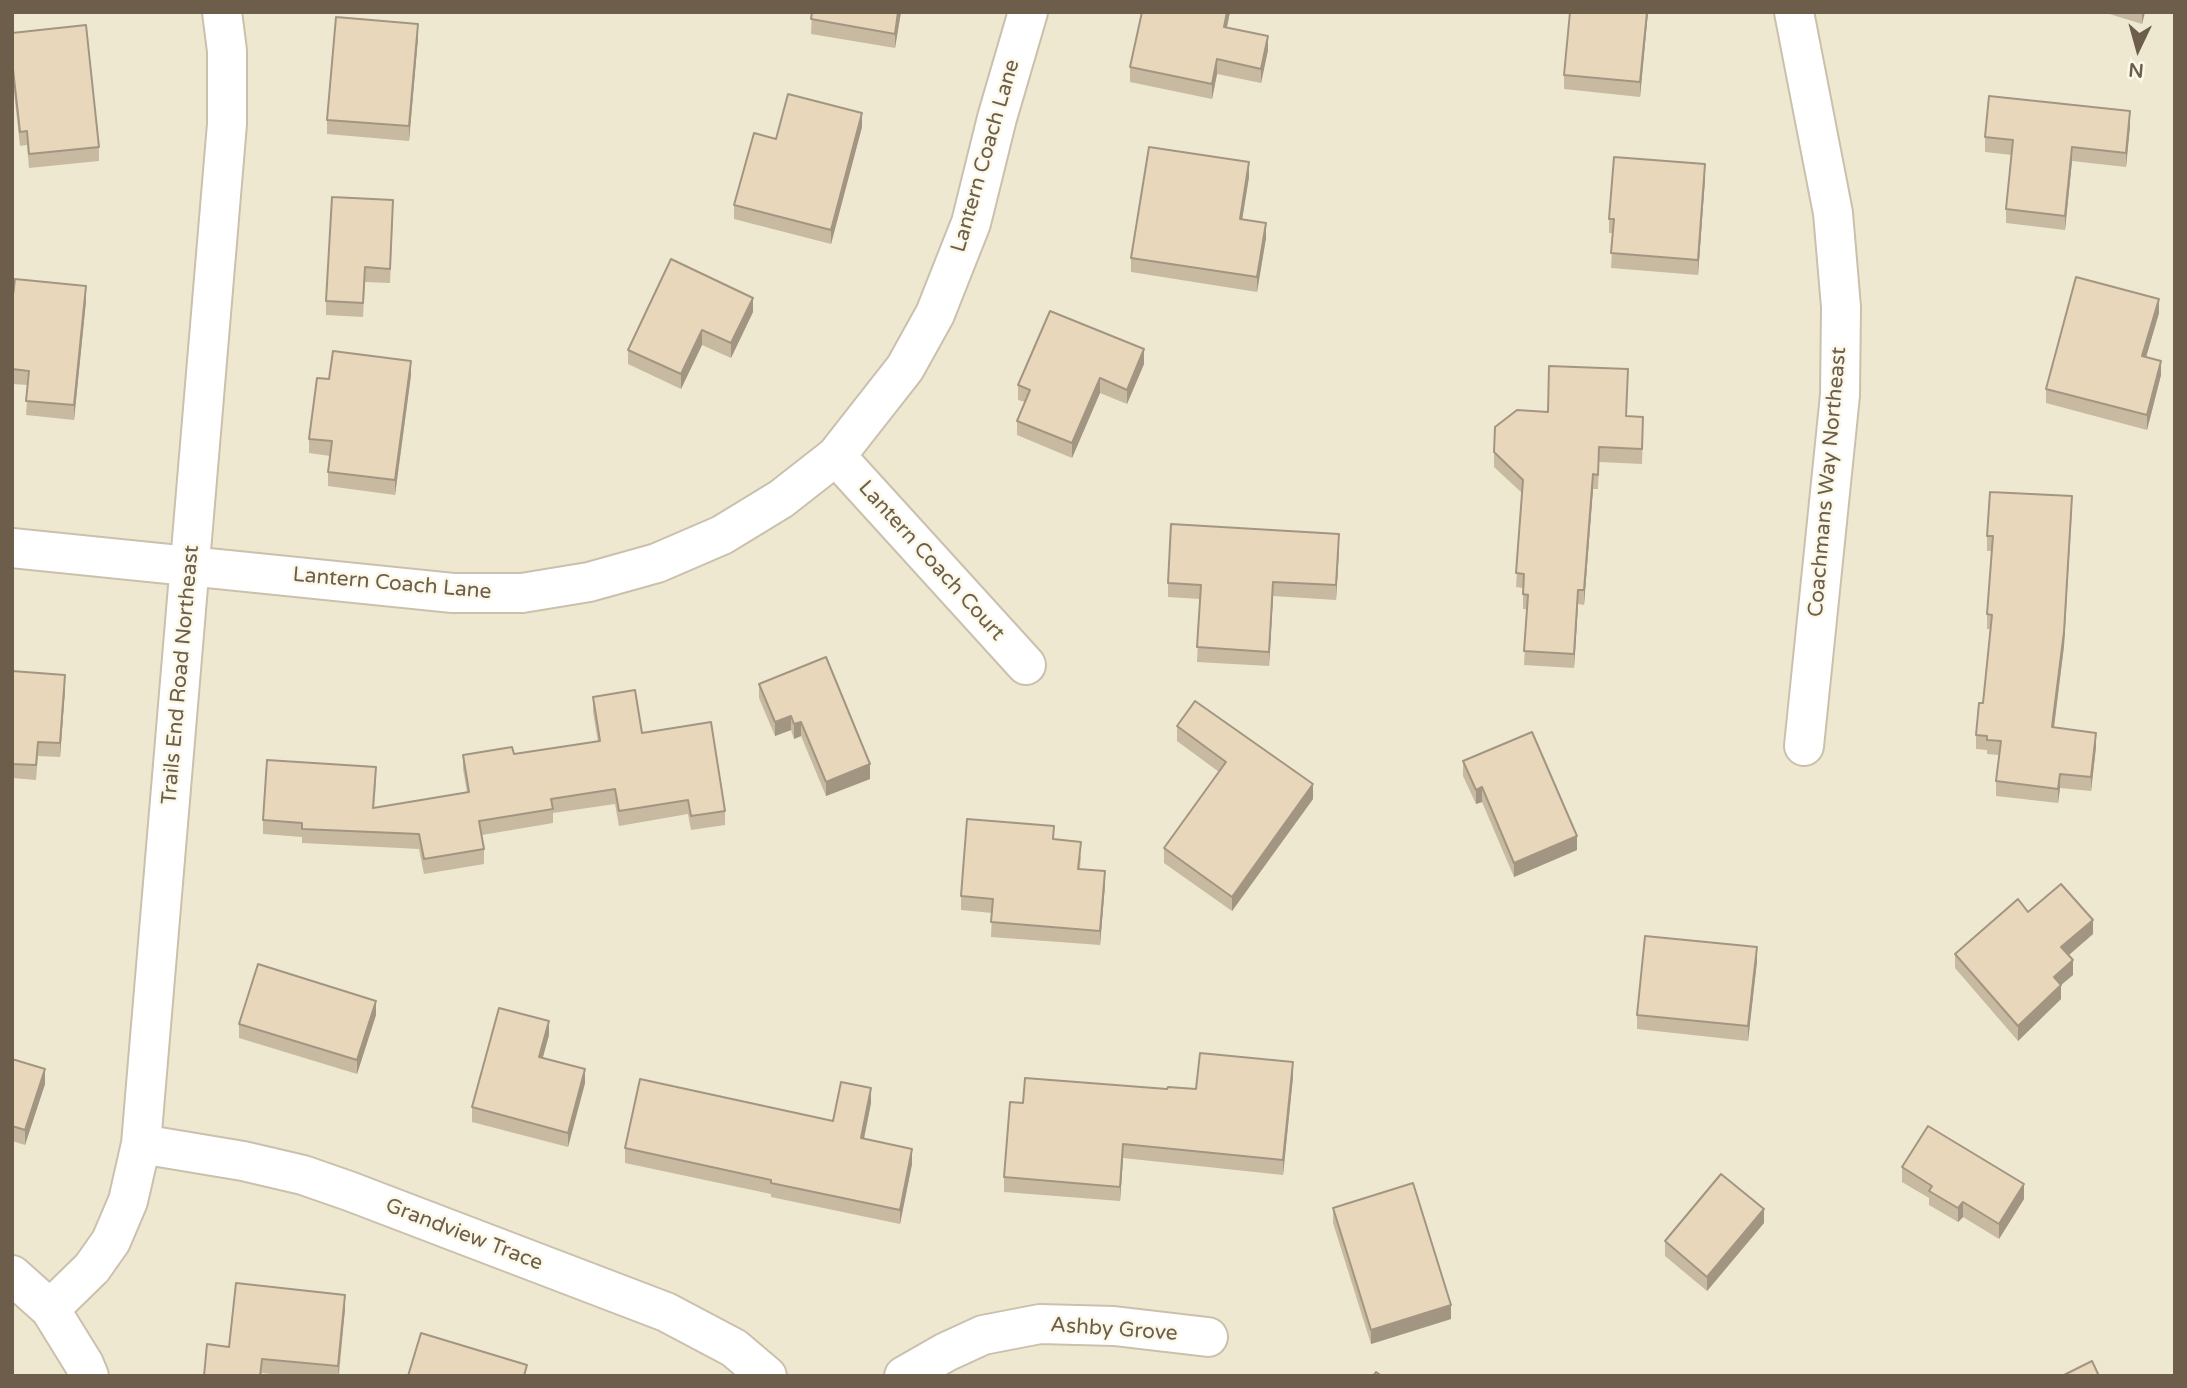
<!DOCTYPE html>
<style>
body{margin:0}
#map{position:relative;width:2187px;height:1388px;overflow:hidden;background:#f9f5e2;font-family:"Varela Round",sans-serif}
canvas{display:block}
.frame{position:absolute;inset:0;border:14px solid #6d5e4c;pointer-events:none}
.north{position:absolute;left:2103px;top:14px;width:70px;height:70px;-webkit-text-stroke:5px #fcf8e7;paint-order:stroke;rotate:185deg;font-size:19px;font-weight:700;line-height:28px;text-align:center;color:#6d5e4c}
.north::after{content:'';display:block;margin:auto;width:24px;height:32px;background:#6d5e4c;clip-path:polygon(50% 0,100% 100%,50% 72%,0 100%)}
</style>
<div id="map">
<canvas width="2187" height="1388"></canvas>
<div class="frame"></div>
<div class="north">N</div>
</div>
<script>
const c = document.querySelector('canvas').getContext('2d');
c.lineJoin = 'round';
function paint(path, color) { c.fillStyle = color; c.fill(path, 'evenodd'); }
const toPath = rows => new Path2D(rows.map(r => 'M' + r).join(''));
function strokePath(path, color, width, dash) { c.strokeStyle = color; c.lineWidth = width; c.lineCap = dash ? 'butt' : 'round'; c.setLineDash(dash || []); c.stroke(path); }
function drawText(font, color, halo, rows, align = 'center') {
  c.font = font + ' "Varela Round",sans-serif'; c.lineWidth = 5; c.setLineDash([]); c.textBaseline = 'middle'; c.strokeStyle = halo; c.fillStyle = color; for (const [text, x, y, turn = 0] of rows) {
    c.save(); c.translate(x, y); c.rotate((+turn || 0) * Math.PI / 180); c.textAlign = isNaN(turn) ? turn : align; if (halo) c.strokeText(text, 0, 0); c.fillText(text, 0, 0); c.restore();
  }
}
const residential = toPath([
 [12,12,2175,12,2175,1376,12,1376]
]);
const minor = toPath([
 [1794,12,1833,213,1841,307,1840,395,1804,746],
 [836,456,1026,665],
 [12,548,453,593,522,593,589,582,657,563,722,535,781,499,836,456,905,368,935,314,971,223,997,118,1028,12],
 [141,1144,243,1161,303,1175,349,1191,666,1312,734,1348,767,1376],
 [12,1275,50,1309,84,1364,89,1376],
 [50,1309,92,1268,111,1241,128,1201,141,1144,227,124,227,51,222,12],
 [904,1376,946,1352,983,1335,1040,1324,1114,1326,1208,1337]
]);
const wall = toPath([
 [812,12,901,12,895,48,811,34],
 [1142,12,1230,12,1227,27,1268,50,1261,83,1217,74,1212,99,1130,82,1130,67],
 [1570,12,1648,12,1640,97,1564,89,1564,75],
 [2103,12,2145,12,2142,24],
 [12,33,99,147,99,161,29,168,27,145,20,146,12,74],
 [418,38,409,141,327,134,327,120],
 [2130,126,2126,167,2072,161,2065,230,2006,223,2006,209,2012,155,1985,152,1985,137],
 [862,127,831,244,734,219,734,205,776,139],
 [1249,177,1242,219,1266,238,1257,292,1131,272,1131,258],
 [1705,179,1698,275,1611,268,1613,233,1609,233,1609,219],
 [393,215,390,283,365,282,363,317,326,315,326,301],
 [86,301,74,420,26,415,28,385,12,384,12,303],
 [753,312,731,358,702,345,681,389,628,364,628,350],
 [2159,313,2146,357,2161,375,2147,430,2046,403,2046,389],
 [1144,364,1127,404,1100,393,1072,458,1017,435,1017,421,1025,402,1018,400,1018,385],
 [411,375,395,495,328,486,328,472,330,456,309,453,309,439,329,379],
 [1628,383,1626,416,1643,432,1642,464,1599,462,1598,489,1593,489,1584,605,1578,604,1574,668,1524,665,1527,609,1523,609,1523,588,1516,587,1522,493,1494,467,1494,452,1548,412],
 [2072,511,2064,646,2054,728,2096,747,2091,791,2060,788,2058,803,1996,796,1996,781,1999,755,1987,754,1987,750,1976,749,1976,735,1983,703,1990,629,1987,629,1987,614,1992,551,1987,551,1987,536],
 [1339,549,1336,600,1273,596,1269,666,1197,662,1200,599,1168,597,1168,583],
 [12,671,65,690,60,757,38,756,36,780,12,778],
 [759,684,870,779,826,796,801,736,794,739,791,730,775,736,759,698],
 [593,697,642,733,725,811,725,825,691,830,688,814,619,826,615,804,553,813,553,823,482,835,484,849,484,864,424,874,419,849,302,843,302,837,263,834,263,820,376,782,374,808,467,792,463,769,463,755,514,754,598,742,593,712],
 [1177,726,1313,799,1232,911,1164,863,1164,848,1219,772,1177,741],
 [1463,761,1577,850,1514,877,1482,802,1476,804,1463,776],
 [1054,839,1081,856,1080,869,1105,885,1100,945,991,937,992,913,961,910,961,896],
 [2028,912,2093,934,2068,955,2073,975,2061,985,2061,999,2018,1041,1955,968,1955,954],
 [1757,961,1748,1041,1637,1029,1637,1015],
 [376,1015,357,1074,239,1038,239,1024],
 [549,1035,543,1057,585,1083,568,1147,472,1122,472,1107],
 [12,1059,45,1084,25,1145,12,1141],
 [1293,1077,1283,1175,1123,1158,1120,1201,1004,1192,1004,1177,1023,1103,1167,1089,1196,1089],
 [871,1103,864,1139,912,1164,900,1224,771,1197,771,1194,625,1163,625,1148,833,1121],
 [1902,1167,2024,1199,1999,1239,1963,1217,1958,1222,1929,1205,1929,1198,1902,1182],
 [1333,1208,1451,1319,1371,1344,1333,1223],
 [1764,1223,1707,1291,1665,1256,1665,1241],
 [345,1309,339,1376,288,1376,262,1373,262,1376,204,1376,229,1347]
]);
const shadedWall = toPath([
 [898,12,901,12,895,48,895,34],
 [1227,12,1230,12,1224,41,1224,27],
 [1647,12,1648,12,1640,97,1640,82],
 [2142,12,2145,12,2142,24],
 [418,24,418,38,409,141,409,126],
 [1268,36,1268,50,1261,83,1261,69],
 [1217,59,1217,74,1212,99,1212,84],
 [2130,111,2130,126,2126,167,2126,153],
 [862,113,862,127,831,244,831,230],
 [2072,147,2072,161,2065,230,2065,216],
 [1249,162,1249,177,1240,233,1240,219],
 [1705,164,1705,179,1698,275,1698,260],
 [1266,223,1266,238,1257,292,1257,277],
 [86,286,86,301,74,420,74,405],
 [753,298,753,312,731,358,731,343],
 [2159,299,2159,313,2142,371,2142,356],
 [702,330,702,345,681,389,681,374],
 [1144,349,1144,364,1127,404,1127,390],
 [411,361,411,375,395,495,395,480],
 [2161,361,2161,375,2147,430,2147,415],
 [1100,378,1100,393,1072,458,1072,443],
 [1593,474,1593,489,1584,605,1584,590],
 [2072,496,2064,646,2052,742,2052,727],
 [1339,534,1339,549,1336,600,1336,585],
 [1273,582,1273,596,1269,666,1269,652],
 [1578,590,1578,604,1574,668,1574,654],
 [65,675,65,690,60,757,60,743],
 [791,716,791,730,775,736,775,722],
 [801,722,801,736,794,739,794,724],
 [2096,733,2096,747,2091,791,2091,777],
 [870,764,870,779,826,796,826,782],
 [2060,774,2060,788,2058,803,2058,789],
 [1313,784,1313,799,1232,911,1232,897],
 [1482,787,1482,802,1476,804,1476,790],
 [1577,836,1577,850,1514,877,1514,863],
 [1105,871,1105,885,1100,945,1100,931],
 [2093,920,2093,934,2061,962,2061,947],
 [1757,947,1757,961,1748,1041,1748,1026],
 [2073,960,2073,975,2061,985,2061,999,2018,1041,2018,1026,2054,977],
 [376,1001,376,1015,357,1074,357,1060],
 [549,1021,549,1035,539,1071,539,1057],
 [1293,1062,1293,1077,1283,1175,1283,1160],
 [45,1069,45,1084,25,1145,25,1130],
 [585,1069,585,1083,568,1147,568,1133],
 [871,1088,871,1103,861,1153,861,1138],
 [1123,1144,1123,1158,1120,1201,1120,1187],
 [912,1149,912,1164,900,1224,900,1210],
 [2024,1184,2024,1199,1999,1239,1999,1224],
 [1963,1202,1963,1217,1958,1222,1958,1208],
 [1764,1209,1764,1223,1707,1291,1707,1277],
 [345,1295,345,1309,338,1376,338,1366],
 [1451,1305,1451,1319,1371,1344,1371,1330]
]);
const building = toPath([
 [812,12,898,12,895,34,811,19,812,12],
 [1142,12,1227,12,1224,27,1268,36,1261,69,1217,59,1212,84,1130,67,1142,12],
 [1570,12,1647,12,1640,82,1564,75,1570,12],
 [336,17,418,24,409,126,327,120,336,17],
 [86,25,99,147,29,154,27,131,20,132,12,60,12,33,86,25],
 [788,94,862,113,831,230,734,205,754,133,776,139,788,94],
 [1989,96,2130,111,2126,153,2072,147,2065,216,2006,209,2013,140,1985,137,1989,96],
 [1149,147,1249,162,1240,219,1266,223,1257,277,1131,258,1149,147],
 [1614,157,1705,164,1698,260,1611,253,1614,219,1609,219,1614,157],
 [332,197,393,200,390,269,365,267,363,303,326,301,332,197],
 [671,259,753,298,731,343,702,330,681,374,628,350,671,259],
 [2076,277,2159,299,2142,356,2161,361,2147,415,2046,389,2076,277],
 [15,279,86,286,74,405,26,401,29,371,12,369,12,303,15,279],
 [1050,311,1144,349,1127,390,1100,378,1072,443,1017,421,1030,390,1018,385,1050,311],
 [333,351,411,361,395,480,328,472,332,441,309,439,317,378,329,379,333,351],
 [1549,366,1628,369,1626,416,1643,417,1642,449,1599,447,1598,475,1593,474,1584,590,1578,590,1574,654,1524,651,1528,595,1523,594,1524,574,1516,573,1523,480,1494,452,1495,427,1517,410,1548,412,1549,366],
 [1990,492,2072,496,2064,632,2052,727,2096,733,2091,777,2060,774,2058,789,1996,781,2001,741,1987,740,1987,736,1976,735,1979,703,1983,703,1992,615,1987,614,1993,536,1987,536,1990,492],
 [1171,524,1339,534,1336,585,1273,582,1269,652,1197,647,1201,585,1168,583,1171,524],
 [826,657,870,764,826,782,801,722,794,724,791,716,775,722,759,684,826,657],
 [12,671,65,675,60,743,38,742,36,765,12,764,12,671],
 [635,690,642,733,711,722,725,811,691,816,688,800,619,811,615,789,551,799,553,809,479,821,484,849,424,859,419,834,302,829,302,823,263,820,267,760,376,767,373,808,469,792,463,755,512,747,514,754,600,741,593,697,635,690],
 [1195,701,1313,784,1232,897,1164,848,1226,762,1177,726,1195,701],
 [1532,732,1577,836,1514,863,1482,787,1476,790,1463,761,1532,732],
 [967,819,1054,826,1053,839,1081,842,1078,869,1105,871,1100,931,991,922,993,899,961,896,967,819],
 [2061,884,2093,920,2061,947,2073,960,2054,977,2061,985,2018,1026,1955,954,2018,899,2028,912,2061,884],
 [1645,936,1757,947,1748,1026,1637,1015,1645,936],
 [258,964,376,1001,357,1060,239,1024,258,964],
 [499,1008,549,1021,539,1057,585,1069,568,1133,472,1107,499,1008],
 [1200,1053,1293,1062,1283,1160,1123,1144,1120,1187,1004,1177,1010,1102,1023,1103,1025,1078,1167,1089,1168,1087,1196,1089,1200,1053],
 [12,1059,45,1069,25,1130,12,1126,12,1059],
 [640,1079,833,1121,841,1082,871,1088,861,1138,912,1149,900,1210,771,1183,771,1180,625,1148,640,1079],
 [1928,1126,2024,1184,1999,1224,1963,1202,1958,1208,1929,1191,1932,1186,1902,1167,1928,1126],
 [1721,1174,1764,1209,1707,1277,1665,1241,1721,1174],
 [1413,1183,1451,1305,1371,1330,1333,1208,1413,1183],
 [236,1283,345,1295,338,1366,262,1359,260,1376,204,1376,207,1344,229,1347,236,1283],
 [421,1333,527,1365,524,1376,408,1376,421,1333],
 [2092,1361,2099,1376,2062,1376,2092,1361],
 [1376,1372,1382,1376,1373,1376,1376,1372]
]);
const streetNames = [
 ["Lantern Coach Lane",986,156,-74],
 ["Coachmans Way Northeast",1828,482,-85],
 ["Lantern Coach Court",931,561,48],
 ["Lantern Coach Lane",392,584,5],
 ["Trails End Road Northeast",181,675,-85],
 ["Grandview Trace",464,1235,21],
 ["Ashby Grove",1114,1330,4]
];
paint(residential, '#efe8d1');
strokePath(minor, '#cac0ad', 42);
strokePath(minor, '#fff', 38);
paint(wall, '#c8b9a1');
paint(shadedWall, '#a29683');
paint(building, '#e8d7bb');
strokePath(building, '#a29683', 2);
drawText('21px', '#6d5e4c', '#fcf8e7', streetNames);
</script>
